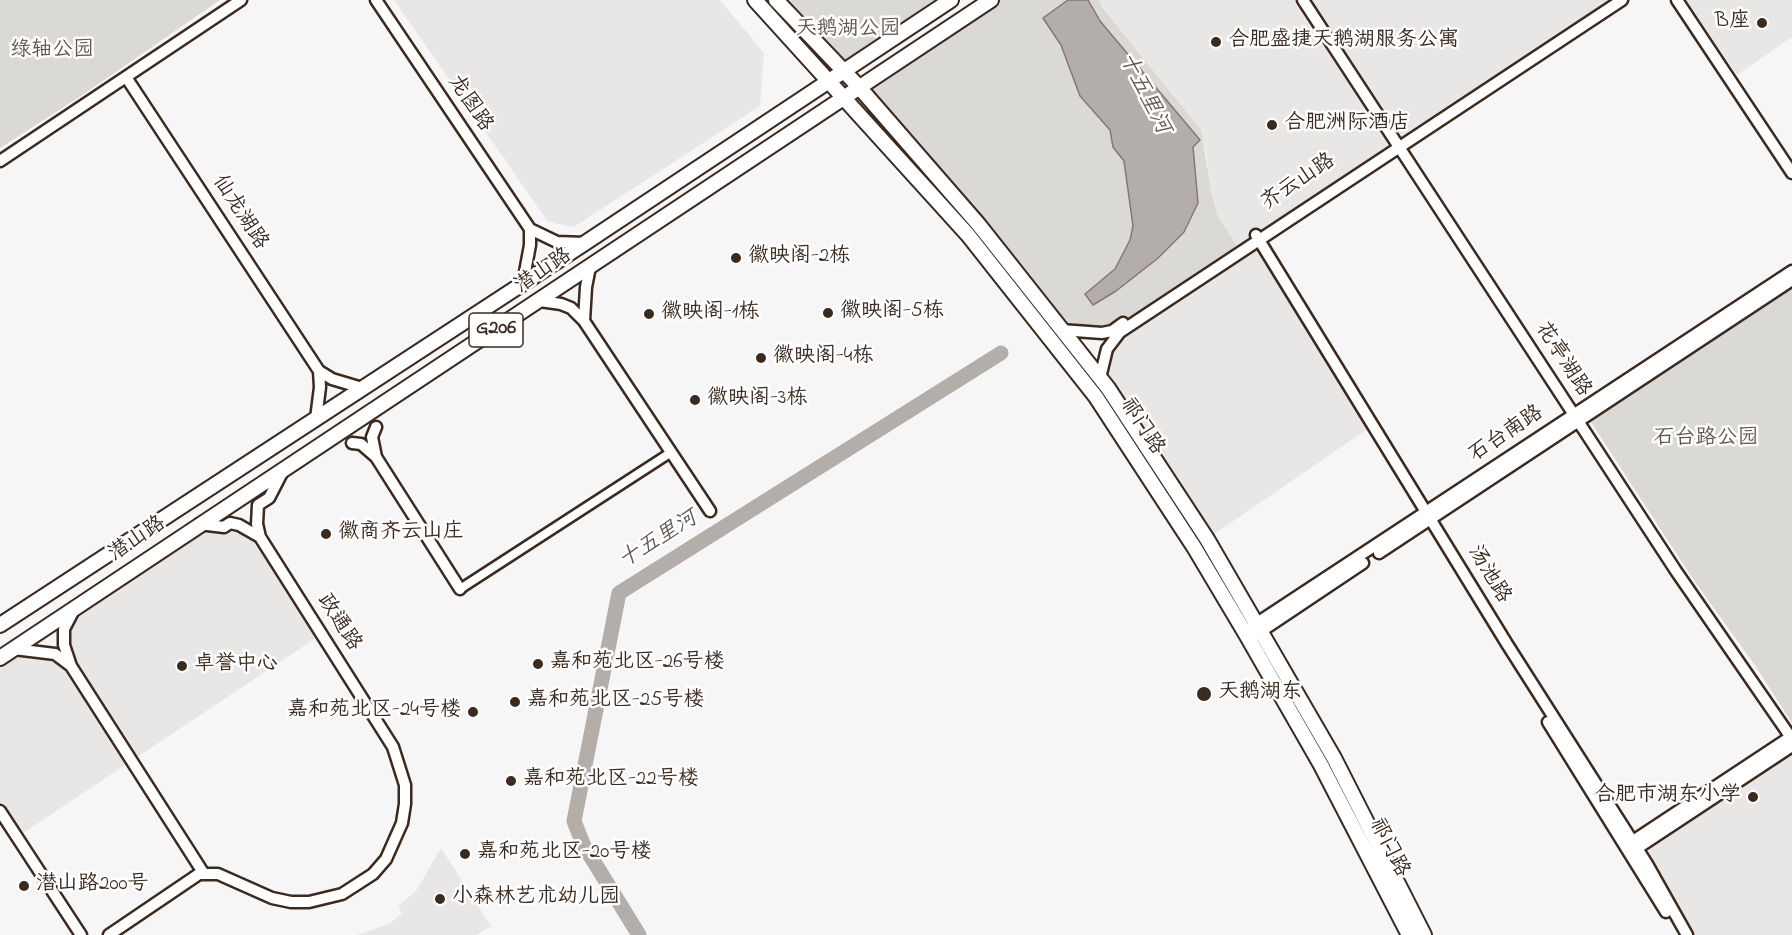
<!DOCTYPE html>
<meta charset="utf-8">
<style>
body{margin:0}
canvas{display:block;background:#f7f6f6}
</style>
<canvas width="1792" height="935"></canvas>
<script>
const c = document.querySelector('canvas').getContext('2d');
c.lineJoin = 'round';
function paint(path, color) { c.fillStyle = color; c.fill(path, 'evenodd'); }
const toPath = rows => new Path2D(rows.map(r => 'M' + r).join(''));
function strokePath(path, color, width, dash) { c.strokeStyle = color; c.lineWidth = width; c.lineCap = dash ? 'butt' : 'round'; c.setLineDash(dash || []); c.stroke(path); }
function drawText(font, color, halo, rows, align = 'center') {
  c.font = font + ' "Indie Flower","LXGW WenKai TC",sans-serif'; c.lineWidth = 5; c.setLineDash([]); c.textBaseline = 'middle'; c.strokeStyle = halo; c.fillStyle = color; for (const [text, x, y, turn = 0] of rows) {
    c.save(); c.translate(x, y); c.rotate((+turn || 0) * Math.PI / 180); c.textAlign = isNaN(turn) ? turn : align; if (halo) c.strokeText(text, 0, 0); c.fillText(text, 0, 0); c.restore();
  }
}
const built = toPath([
 [394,0,720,0,764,53,760,106,574,227,548,222],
 [1099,0,1303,0,1396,142,1238,247,1218,217,1212,195,1205,147,1193,120,1102,7],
 [1312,0,1611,0,1403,138],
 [1686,0,1792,0,1792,37,1737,75],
 [1256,243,1369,428,1207,539,1108,388,1103,362,1115,338],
 [230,523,260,537,322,634,17,837,0,811,0,658,37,651,70,665,64,645,75,608,199,524],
 [1792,746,1792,935,1687,935,1637,848],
 [441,848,491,926,476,935,357,935,389,924,402,913,398,906,416,891]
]);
const green = toPath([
 [0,0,220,0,84,94,0,148],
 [776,0,951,0,844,71],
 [991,0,1099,0,1102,7,1201,130,1212,195,1218,217,1238,247,1112,331,1061,330,860,87],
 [1792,280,1792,723,1754,664,1693,579,1587,416]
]);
const water = toPath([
 [1068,0,1088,0,1100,21,1200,140,1193,147,1198,203,1184,232,1157,259,1116,291,1093,305,1085,294,1115,269,1130,240,1133,226,1124,161,1113,147,1110,130,1080,96,1061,45,1043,18,1068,0]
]);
const river = toPath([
 [639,935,583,844,574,821,619,593,1001,353]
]);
const minor = toPath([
 [460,589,670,453]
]);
const tertiary = toPath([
 [376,0,530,229],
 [1303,0,1676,571,1792,739],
 [1677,0,1792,173],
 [126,77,319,371],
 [0,161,241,0],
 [1256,235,1507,644,1647,864,1687,935],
 [523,283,530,245,530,229,557,242,585,243],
 [540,301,561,304,571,308,584,321,586,287,590,267],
 [584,321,710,511],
 [1061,330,1102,333,1112,331,1123,323],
 [1100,378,1107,349,1120,332,1622,0],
 [316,419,320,387,319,371,332,379,362,388],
 [352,443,361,444,376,457,372,437,376,427],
 [376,457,460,589],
 [199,524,224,527,230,523,239,525,260,537,257,524,258,505,269,498,284,469],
 [1379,553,1792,280],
 [1251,627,1792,271],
 [1257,634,1363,563],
 [14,649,55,654,71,666,64,645,64,629,75,608],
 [71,666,204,874],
 [1548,722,1666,912],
 [0,811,81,935],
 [1627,845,1792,736],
 [1633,851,1792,746],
 [109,935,199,874,218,874,272,898,291,902,309,902,342,894,373,874,386,859,402,823,405,804,405,785,393,747,260,537]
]);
const primary = toPath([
 [755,0,968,235,1096,397,1194,547,1247,636,1321,765,1409,935],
 [776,0,859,87,979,225,1108,388,1207,539,1334,758,1424,935],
 [0,625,585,243,951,0],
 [0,658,991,0]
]);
const markers = [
 [1762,23,6,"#3b2a1e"],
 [1216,42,6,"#3b2a1e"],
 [1272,125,6,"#3b2a1e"],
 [736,258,6,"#3b2a1e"],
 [828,313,6,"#3b2a1e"],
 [649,314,6,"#3b2a1e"],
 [761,358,6,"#3b2a1e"],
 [695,400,6,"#3b2a1e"],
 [326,534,6,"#3b2a1e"],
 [538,664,6,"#3b2a1e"],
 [182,666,6,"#3b2a1e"],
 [1204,694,8,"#3b2a1e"],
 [515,702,6,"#3b2a1e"],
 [473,712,6,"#3b2a1e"],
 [511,781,6,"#3b2a1e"],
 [1753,797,6,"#3b2a1e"],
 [465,854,6,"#3b2a1e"],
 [24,886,6,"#3b2a1e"],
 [440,899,6,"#3b2a1e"]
];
const shields = [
 [496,330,54]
];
const shieldNames = [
 ["G206",496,330]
];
const poiNames = [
 ["B座",1750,23,"right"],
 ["合肥盛捷天鹅湖服务公寓",1228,42],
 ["合肥洲际酒店",1284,125],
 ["徽映阁-2栋",748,258],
 ["徽映阁-5栋",840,313],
 ["徽映阁-1栋",661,314],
 ["徽映阁-4栋",773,358],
 ["徽映阁-3栋",707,400],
 ["徽商齐云山庄",338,534],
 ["嘉和苑北区-26号楼",550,664],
 ["卓誉中心",194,666],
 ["天鹅湖东",1218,694],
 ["嘉和苑北区-25号楼",527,702],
 ["嘉和苑北区-24号楼",461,712,"right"],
 ["嘉和苑北区-22号楼",523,781],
 ["合肥市湖东小学",1741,797,"right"],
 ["嘉和苑北区-20号楼",477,854],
 ["潜山路200号",36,886],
 ["小森林艺术幼儿园",452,899]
];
const parkNames = [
 ["天鹅湖公园",848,31],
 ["绿轴公园",52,52],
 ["石台路公园",1706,440]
];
const streetNames = [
 ["龙图路",469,104,56],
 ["齐云山路",1299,183,-34],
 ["仙龙湖路",239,213,57],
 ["潜山路",544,272,-34],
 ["花亭湖路",1562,360,57],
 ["祁门路",1141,427,57],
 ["石台南路",1507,435,-34],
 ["潜山路",138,540,-34],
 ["汤池路",1488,575,59],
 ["政通路",338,623,57],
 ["祁门路",1388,848,63]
];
const waterNames = [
 ["十五里河",1143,94,63],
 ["十五里河",659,541,-32]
];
paint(built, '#e9e7e6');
paint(green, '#dbd9d6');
paint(water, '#b4aeaa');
strokePath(water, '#847972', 1.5);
strokePath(river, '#b4aeaa', 15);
strokePath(minor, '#3b2a1e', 13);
strokePath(tertiary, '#3b2a1e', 15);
strokePath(primary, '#3b2a1e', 18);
strokePath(minor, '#fff', 8);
strokePath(tertiary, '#fff', 10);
strokePath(primary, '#fff', 14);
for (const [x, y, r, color] of markers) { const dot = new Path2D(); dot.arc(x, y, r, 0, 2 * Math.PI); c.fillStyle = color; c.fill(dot); strokePath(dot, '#fff', 2); }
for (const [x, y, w] of shields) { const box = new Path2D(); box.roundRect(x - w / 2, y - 17, w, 34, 4.5); c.fillStyle = '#fff'; c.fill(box); strokePath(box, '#3b2a1e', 1.5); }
drawText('bold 20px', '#3b2a1e', null, shieldNames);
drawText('21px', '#3b2a1e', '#fff', poiNames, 'left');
drawText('21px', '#63564c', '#fff', parkNames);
drawText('21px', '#3b2a1e', '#fff', streetNames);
drawText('italic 22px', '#65584f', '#fff', waterNames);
</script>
